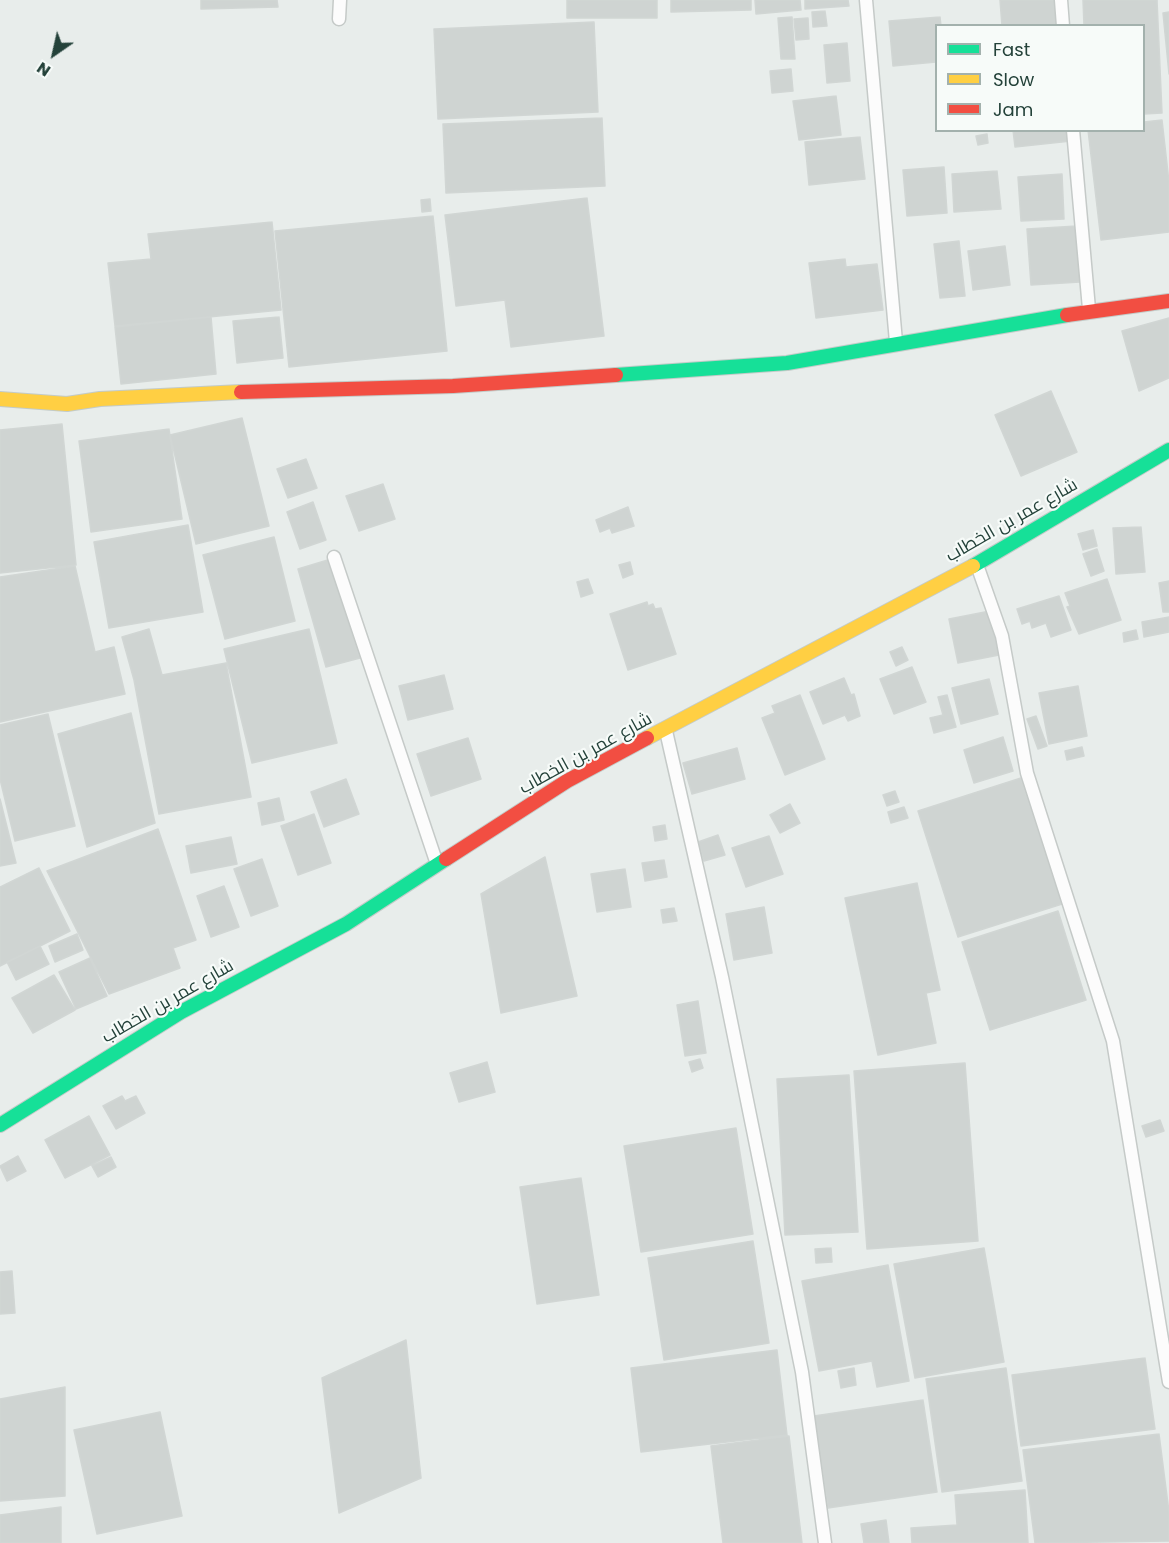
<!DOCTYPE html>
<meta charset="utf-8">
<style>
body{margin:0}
#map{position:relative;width:1169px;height:1543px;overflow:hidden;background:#e8edeb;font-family:Poppins,sans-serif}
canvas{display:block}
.legend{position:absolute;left:935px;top:24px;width:210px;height:108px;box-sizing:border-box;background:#f7fbf9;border:2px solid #a3b1ad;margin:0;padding:8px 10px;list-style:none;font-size:18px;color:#24423a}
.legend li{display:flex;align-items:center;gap:12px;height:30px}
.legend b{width:30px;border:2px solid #a3b1ad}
.north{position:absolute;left:24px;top:24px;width:60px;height:60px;-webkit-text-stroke:4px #f7fbf9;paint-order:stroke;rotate:214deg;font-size:16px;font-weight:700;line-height:24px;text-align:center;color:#24423a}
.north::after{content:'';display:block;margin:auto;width:21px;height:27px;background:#24423a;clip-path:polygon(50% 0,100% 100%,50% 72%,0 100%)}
</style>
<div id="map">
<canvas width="1169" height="1543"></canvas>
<ul class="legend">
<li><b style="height:8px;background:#16e098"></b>Fast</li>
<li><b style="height:8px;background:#ffcf43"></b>Slow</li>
<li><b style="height:8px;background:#f24e42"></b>Jam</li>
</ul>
<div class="north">N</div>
</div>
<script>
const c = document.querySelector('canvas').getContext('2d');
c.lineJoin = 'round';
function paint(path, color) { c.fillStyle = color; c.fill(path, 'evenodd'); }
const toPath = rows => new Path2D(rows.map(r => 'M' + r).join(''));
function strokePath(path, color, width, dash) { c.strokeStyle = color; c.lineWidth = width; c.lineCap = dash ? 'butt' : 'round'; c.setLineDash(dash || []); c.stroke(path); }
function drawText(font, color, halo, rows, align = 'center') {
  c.font = font + ' Poppins,Cairo,sans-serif'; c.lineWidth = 4.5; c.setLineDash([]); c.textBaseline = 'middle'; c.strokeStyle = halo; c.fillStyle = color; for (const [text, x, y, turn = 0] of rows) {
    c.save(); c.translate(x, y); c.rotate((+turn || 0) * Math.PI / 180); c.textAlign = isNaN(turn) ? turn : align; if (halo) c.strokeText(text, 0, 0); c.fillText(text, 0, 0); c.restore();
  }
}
const building = toPath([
 [201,0,277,0,278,7,201,9,201,0],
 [567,0,657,0,657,18,567,18,567,0],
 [671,0,751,0,751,10,671,12,671,0],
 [755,0,800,0,801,10,756,14,755,0],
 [805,0,848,0,849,6,805,9,805,0],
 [1000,0,1057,0,1060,26,1002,26,1000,0],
 [1083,0,1157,0,1162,113,1144,114,1144,26,1084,26,1083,0],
 [825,11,827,26,813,27,812,12,825,11],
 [1169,12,1169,74,1163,13,1169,12],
 [792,17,795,59,781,59,778,18,792,17],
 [940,17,941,26,936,26,936,62,893,66,889,21,940,17],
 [808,18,809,39,796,40,794,19,808,18],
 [594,22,598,112,438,119,434,29,594,22],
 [847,43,850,81,827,83,824,45,847,43],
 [791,69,793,91,772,93,770,71,791,69],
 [836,96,841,135,799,140,793,101,836,96],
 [602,118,605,186,446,193,443,124,602,118],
 [1162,120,1169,182,1169,232,1101,240,1088,130,1144,130,1144,122,1162,120],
 [1013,130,1070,130,1071,141,1015,147,1013,130],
 [987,134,988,143,978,145,976,136,987,134],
 [860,137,865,179,809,185,805,142,860,137],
 [944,167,947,213,907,216,903,170,944,167],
 [997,171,1001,209,954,212,952,174,997,171],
 [1062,174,1064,219,1021,221,1018,177,1062,174],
 [587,198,604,336,511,347,505,300,456,306,445,215,587,198],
 [430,199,431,211,422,212,421,200,430,199],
 [433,216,447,351,289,367,275,231,433,216],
 [272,222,281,310,115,326,108,263,151,259,148,234,272,222],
 [1077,226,1080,282,1031,285,1027,229,1077,226],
 [959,241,965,296,940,298,934,244,959,241],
 [1005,246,1010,285,973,290,968,251,1005,246],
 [845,259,846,267,877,264,883,310,816,318,809,263,845,259],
 [211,317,216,374,121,384,115,327,211,317],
 [279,317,283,358,237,363,233,321,279,317],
 [1169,318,1169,378,1139,391,1122,331,1169,318],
 [1051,391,1077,452,1021,476,995,415,1051,391],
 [242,418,269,526,196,544,170,435,242,418],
 [62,424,76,565,0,573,0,430,62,424],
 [169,429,182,519,91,532,79,441,169,429],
 [306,459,317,488,288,498,277,469,306,459],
 [383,484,395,519,359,531,346,496,383,484],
 [313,502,326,540,300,549,287,512,313,502],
 [628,507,634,526,612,533,610,528,600,532,596,520,628,507],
 [188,525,203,612,109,628,94,542,188,525],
 [1141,527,1145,572,1116,574,1113,528,1141,527],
 [1093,530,1097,546,1083,550,1078,534,1093,530],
 [274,537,295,621,225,639,203,555,274,537],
 [1097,549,1104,571,1091,576,1083,554,1097,549],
 [331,559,360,658,326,667,298,569,331,559],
 [630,562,633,574,623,578,619,565,630,562],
 [75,566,95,652,114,647,125,694,0,722,0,577,75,566],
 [588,579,593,593,581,597,577,582,588,579],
 [1107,579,1121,620,1079,634,1067,607,1070,606,1065,593,1107,579],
 [1169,581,1169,612,1163,612,1159,583,1169,581],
 [1059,596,1071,630,1051,637,1046,623,1032,628,1030,621,1022,624,1017,609,1059,596],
 [647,602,648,606,653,604,655,609,661,608,676,654,628,670,610,614,647,602],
 [990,611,999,655,958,663,949,619,990,611],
 [1169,617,1169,632,1144,637,1142,622,1169,617],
 [149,629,162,675,226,663,251,797,159,814,134,680,122,637,149,629],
 [309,629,337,743,252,763,224,649,309,629],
 [1136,630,1138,639,1124,642,1123,633,1136,630],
 [902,647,908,660,896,666,890,652,902,647],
 [912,667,926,702,894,714,880,679,912,667],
 [444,675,453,709,408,720,399,686,444,675],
 [844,678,851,695,854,694,860,716,848,721,845,715,823,724,810,692,844,678],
 [989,679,998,714,961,724,952,688,989,679],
 [1078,686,1087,736,1049,744,1039,693,1078,686],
 [800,695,825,759,785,775,762,718,775,713,772,706,800,695],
 [947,695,956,727,934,733,930,718,943,715,938,697,947,695],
 [131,713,155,823,87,847,58,734,131,713],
 [48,714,75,826,15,841,0,779,0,725,48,714],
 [1036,716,1047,746,1038,749,1027,719,1036,716],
 [1003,737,1013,771,974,783,964,750,1003,737],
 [468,738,481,779,431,796,417,754,468,738],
 [1082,747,1084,756,1067,760,1065,751,1082,747],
 [737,748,745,779,692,794,683,763,737,748],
 [1021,778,1062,904,958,937,918,811,1021,778],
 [346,779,359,814,324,827,311,792,346,779],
 [895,791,899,802,887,806,883,795,895,791],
 [279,798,284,820,262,825,258,803,279,798],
 [0,799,16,863,0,866,0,799],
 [790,804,800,823,780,833,770,815,790,804],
 [904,807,908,818,891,823,888,812,904,807],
 [314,814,331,863,298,875,281,826,314,814],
 [665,825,667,839,655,841,653,827,665,825],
 [158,829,196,940,173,948,180,968,109,994,47,871,158,829],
 [718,835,725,855,704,861,698,842,718,835],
 [769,836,783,874,746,887,732,848,769,836],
 [231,837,237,864,191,873,186,846,231,837],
 [545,857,577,996,501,1013,481,894,545,857],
 [262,859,278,906,251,916,234,869,262,859],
 [664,860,667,877,645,881,642,863,664,860],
 [39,868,70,931,0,966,0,887,39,868],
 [625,869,631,907,597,912,591,874,625,869],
 [917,883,940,990,926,993,936,1043,878,1055,845,898,917,883],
 [224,886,239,927,211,937,197,896,224,886],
 [764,907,772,953,734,960,726,914,764,907],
 [674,908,677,921,663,923,661,910,674,908],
 [1058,911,1086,1000,990,1030,962,942,1058,911],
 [77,934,83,950,55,962,49,946,77,934],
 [40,946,49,964,16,980,7,962,40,946],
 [90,958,107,996,76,1009,59,972,90,958],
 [54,975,75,1010,33,1033,12,998,54,975],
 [698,1001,706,1053,685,1056,677,1005,698,1001],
 [700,1059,703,1068,692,1072,689,1062,700,1059],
 [487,1062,495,1092,459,1102,450,1073,487,1062],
 [965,1063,978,1241,867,1249,854,1071,965,1063],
 [849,1075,858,1232,785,1235,777,1079,849,1075],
 [122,1096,125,1101,136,1096,145,1113,116,1129,103,1106,122,1096],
 [89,1116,110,1155,65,1178,45,1140,89,1116],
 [1160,1120,1164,1131,1146,1137,1142,1126,1160,1120],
 [736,1128,753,1234,641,1252,624,1146,736,1128],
 [18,1156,26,1171,7,1181,0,1166,18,1156],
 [111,1157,116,1167,98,1177,92,1166,111,1157],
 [581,1178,599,1295,537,1304,520,1187,581,1178],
 [753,1241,769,1343,664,1360,648,1258,753,1241],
 [831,1248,832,1262,816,1263,815,1249,831,1248],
 [984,1248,1004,1362,915,1378,894,1264,984,1248],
 [888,1265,909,1381,877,1387,872,1361,819,1371,802,1281,888,1265],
 [12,1271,15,1313,0,1314,0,1272,12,1271],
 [406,1340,421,1478,339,1513,322,1378,406,1340],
 [777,1350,787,1435,641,1452,631,1368,777,1350],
 [1145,1358,1155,1429,1021,1446,1012,1375,1145,1358],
 [854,1368,856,1385,841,1388,838,1371,854,1368],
 [1006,1368,1022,1481,942,1492,926,1379,1006,1368],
 [65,1387,65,1496,0,1501,0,1399,65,1387],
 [923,1400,937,1492,828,1508,814,1416,923,1400],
 [160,1412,182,1516,97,1534,74,1430,160,1412],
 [1159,1434,1169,1512,1169,1541,1035,1543,1023,1450,1159,1434],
 [789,1436,802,1543,723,1543,711,1446,789,1436],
 [1025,1490,1028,1543,912,1543,911,1528,957,1525,955,1495,1025,1490],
 [61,1507,61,1543,0,1543,0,1515,61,1507],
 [886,1520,889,1543,864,1543,861,1524,886,1520]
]);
const lane = toPath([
 [866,0,896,342],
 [1061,0,1063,26],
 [339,19,340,0],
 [1073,130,1089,309],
 [334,557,437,864],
 [977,565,1002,636,1027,773,1113,1041,1169,1382],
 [666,731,722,977,802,1372,825,1543]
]);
const fast = toPath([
 [616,375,787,363,1067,315],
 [973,566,1169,450],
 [0,1125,181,1012,346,924,446,859]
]);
const slow = toPath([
 [0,399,67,404,100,399,241,392],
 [647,738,973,566]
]);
const jam = toPath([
 [1067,315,1169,301],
 [241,392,453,386,616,375],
 [446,859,567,781,647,738]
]);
const streetNames = [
 ["شارع عمر بن الخطاب",1012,521,-30],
 ["شارع عمر بن الخطاب",586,754,-29],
 ["شارع عمر بن الخطاب",168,1002,-30]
];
paint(building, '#cfd4d2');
strokePath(building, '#d1d6d4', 1.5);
strokePath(lane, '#c5cac8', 15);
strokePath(fast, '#c3cbc8', 16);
strokePath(slow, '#c3cbc8', 16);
strokePath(jam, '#c3cbc8', 16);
strokePath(lane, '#fcfcfc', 12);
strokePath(fast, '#16e098', 14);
strokePath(slow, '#ffcf43', 14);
strokePath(jam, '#f24e42', 14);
drawText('18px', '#24423a', '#f7fbf9', streetNames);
</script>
